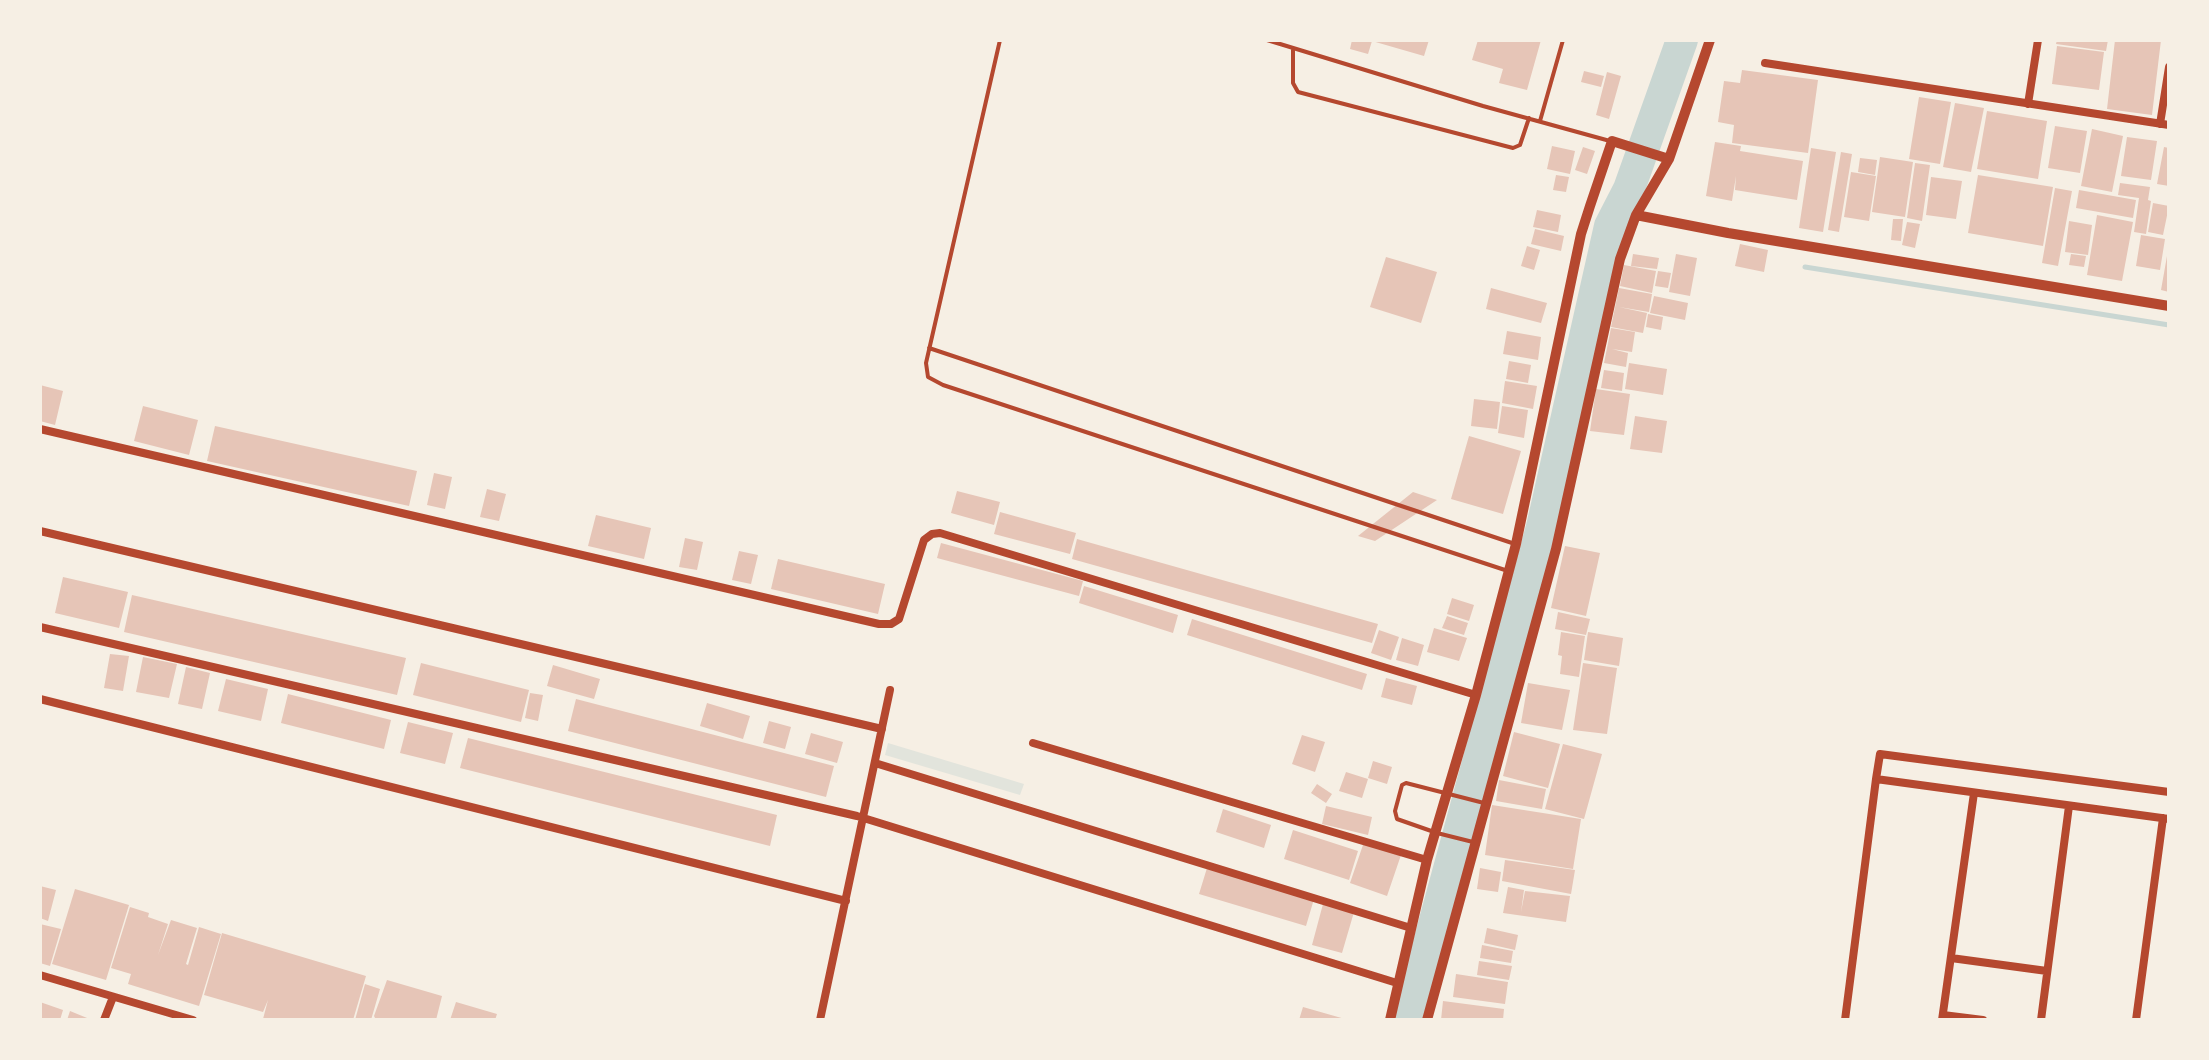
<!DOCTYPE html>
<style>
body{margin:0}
#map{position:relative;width:2209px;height:1060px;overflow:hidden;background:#f6efe4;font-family:Montserrat,sans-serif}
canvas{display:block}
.frame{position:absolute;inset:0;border:42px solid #f6efe4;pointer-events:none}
</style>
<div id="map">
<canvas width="2209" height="1060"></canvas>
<div class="frame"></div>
</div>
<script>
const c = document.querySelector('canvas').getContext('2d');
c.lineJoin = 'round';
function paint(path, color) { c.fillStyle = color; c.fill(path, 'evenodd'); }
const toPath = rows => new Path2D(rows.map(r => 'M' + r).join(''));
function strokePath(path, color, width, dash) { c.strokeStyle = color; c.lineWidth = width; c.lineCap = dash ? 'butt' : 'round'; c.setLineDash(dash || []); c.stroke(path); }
const green = toPath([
 [888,743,1024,784,1020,795,885,755]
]);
const stream = toPath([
 [1805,267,2169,325]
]);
const river = toPath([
 [1408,1020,1542,527,1610,226,1629,189,1682,40]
]);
const building = toPath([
 [1352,40,1429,40,1424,56,1372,41,1368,54,1350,49],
 [1478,40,1541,40,1527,90,1499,83,1503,69,1472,60],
 [2057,40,2108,40,2106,51,2056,44],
 [2115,40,2161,40,2152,115,2107,109],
 [2057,46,2104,52,2099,90,2052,84],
 [1742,70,1818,80,1808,153,1732,143,1734,125,1718,122,1724,81,1740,83],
 [1584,71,1604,76,1601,87,1581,82],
 [1607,72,1621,76,1609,119,1596,115],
 [1919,97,1951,102,1940,164,1909,159],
 [1955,103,1984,108,1971,172,1943,167],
 [1987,111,2047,121,2038,179,1977,169],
 [2055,126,2087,131,2080,173,2048,168],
 [2092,129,2123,136,2112,192,2081,186],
 [2127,137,2157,141,2151,180,2121,176],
 [1715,142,1741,146,1740,151,1803,161,1797,200,1735,190,1736,176,1732,201,1706,196],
 [1552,146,1575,151,1570,174,1547,169],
 [1583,147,1595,151,1587,174,1575,170],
 [2164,147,2169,148,2169,186,2157,184],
 [1811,148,1836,152,1823,232,1799,228],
 [1841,152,1852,154,1839,232,1828,230],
 [1880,157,1913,162,1905,217,1872,212],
 [1860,158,1877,160,1875,175,1858,172],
 [1915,163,1930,165,1922,221,1907,218],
 [1851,172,1876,176,1869,221,1844,217],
 [1556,175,1569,177,1566,192,1553,190],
 [1978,175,2053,187,2043,246,1968,233],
 [1931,177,1962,181,1956,219,1926,215],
 [2120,183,2150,187,2148,200,2151,201,2146,234,2134,232,2139,198,2118,195],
 [2055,188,2072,191,2058,266,2042,263],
 [2079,190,2136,200,2133,218,2076,208],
 [2153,203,2169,206,2163,235,2148,232],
 [1537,210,1561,215,1558,232,1533,227],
 [2097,215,2133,222,2122,281,2087,275],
 [1893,219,1903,219,1901,241,1891,240],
 [2069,221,2092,225,2088,255,2065,252],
 [1907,222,1920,224,1915,248,1902,245],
 [1535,229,1564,236,1561,251,1531,244],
 [2141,235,2165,239,2160,270,2136,266],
 [1740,244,1768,250,1764,272,1735,266],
 [1527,246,1540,250,1534,270,1521,266],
 [1633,254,1659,258,1657,269,1631,266],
 [1676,254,1697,258,1690,296,1669,292],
 [2071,254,2086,256,2084,267,2069,265],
 [2167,256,2169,256,2169,292,2161,290],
 [1386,257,1437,272,1421,323,1370,307],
 [1624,265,1656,271,1652,293,1620,286],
 [1658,271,1671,273,1668,288,1655,286],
 [1491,288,1547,303,1541,323,1486,309],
 [1619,288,1652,294,1649,312,1619,307,1647,313,1643,333,1611,327],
 [1654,296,1688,303,1685,320,1650,313],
 [1648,314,1663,317,1661,330,1646,327],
 [1611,328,1635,332,1632,352,1612,349,1628,353,1626,367,1604,363],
 [1507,331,1541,337,1538,360,1503,354],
 [1509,361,1531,365,1528,383,1506,379],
 [1629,363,1667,369,1663,395,1625,389],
 [1604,370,1624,373,1622,391,1601,388],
 [1505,381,1537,386,1533,409,1502,403],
 [40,385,63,391,55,425,40,421],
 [1596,389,1630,394,1624,435,1590,431],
 [1474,399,1500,402,1497,429,1471,426],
 [143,406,198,420,189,455,134,441],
 [1502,406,1528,410,1524,438,1498,433],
 [1635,416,1667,421,1662,453,1630,449],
 [215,426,417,471,409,506,207,461],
 [1469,436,1521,451,1503,514,1451,499],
 [434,473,452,477,445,509,427,505],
 [487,489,506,494,499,521,480,517],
 [957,491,1000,502,994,525,951,513],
 [1413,492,1437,500,1375,541,1358,536],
 [1000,512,1076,533,1070,554,994,534],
 [596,515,651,528,644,559,588,546],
 [685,538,703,542,697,570,679,567],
 [1077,539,1378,624,1372,643,1072,559],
 [941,543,1083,581,1079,596,937,558],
 [1565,546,1600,553,1586,616,1551,608],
 [739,551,758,555,751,584,732,580],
 [778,559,885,584,878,614,771,589],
 [63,577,128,592,119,628,55,613],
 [1084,586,1178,615,1173,633,1079,603],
 [132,595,406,658,397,695,124,632],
 [1452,598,1474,605,1469,621,1447,614],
 [1558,612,1590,619,1586,635,1555,629],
 [1447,616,1468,623,1464,635,1442,628],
 [1192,619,1367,674,1362,690,1187,635],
 [1434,628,1467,638,1459,661,1427,652],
 [1379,630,1399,637,1391,660,1371,653],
 [1561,632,1585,636,1579,677,1560,674,1562,656,1558,655],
 [1588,632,1623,638,1619,666,1584,660],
 [1402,638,1424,645,1418,666,1396,660],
 [110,654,129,656,123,691,104,688],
 [143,657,177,664,169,698,136,692],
 [421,663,529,690,521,722,413,695],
 [1583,663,1617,668,1607,734,1573,730],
 [553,665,600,679,594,699,547,686],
 [186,667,210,673,202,709,178,704],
 [1386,678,1417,686,1412,705,1381,697],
 [226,679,268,689,261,721,218,711],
 [1528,683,1570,690,1562,730,1521,723],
 [530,693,543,695,538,721,525,718],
 [288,694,391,720,384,749,281,723],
 [576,699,834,766,826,797,568,731],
 [707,703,750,716,743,739,700,726],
 [769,721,791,727,785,749,763,743],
 [408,722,453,733,445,764,400,753],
 [1514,732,1560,744,1548,788,1503,776],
 [811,733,843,742,837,763,805,754],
 [1302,735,1325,742,1315,772,1292,764],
 [468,738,777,815,770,846,460,768],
 [1563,744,1602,754,1584,819,1545,809],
 [1373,761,1392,767,1387,784,1368,778],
 [1346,772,1368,779,1362,798,1339,791],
 [1499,780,1546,789,1542,809,1496,801],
 [1317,784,1332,794,1326,803,1311,793],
 [1492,805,1581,819,1573,869,1485,855],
 [1326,806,1372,817,1368,835,1322,824],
 [1223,809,1271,825,1264,848,1216,832],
 [1293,830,1358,851,1349,880,1284,859],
 [1364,842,1401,855,1387,896,1350,883],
 [1505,860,1575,870,1571,894,1502,881],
 [1207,868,1314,899,1306,926,1199,894],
 [1480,868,1501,872,1498,892,1477,889],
 [40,886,56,890,48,921,40,918],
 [1508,887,1524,890,1521,912,1525,891,1570,896,1566,922,1503,913],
 [75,889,129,905,106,980,52,964],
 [1323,904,1354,912,1342,953,1312,945],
 [130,907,149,913,148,917,168,924,158,955,171,920,197,928,186,964,188,965,199,927,221,934,199,1006,128,984,131,974,111,968],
 [40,924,61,929,50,966,40,963],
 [1487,928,1518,935,1515,950,1484,943],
 [222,933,366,976,353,1020,266,1020,263,1019,268,1000,263,1012,204,995],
 [1482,945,1513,951,1511,963,1480,958],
 [1479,961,1512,966,1509,980,1477,975],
 [1456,974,1508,982,1505,1004,1453,997],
 [387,980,442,996,436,1020,376,1020,374,1016],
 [365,984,380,989,371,1020,355,1020],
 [1443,1001,1504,1009,1503,1020,1441,1020],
 [40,1002,63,1010,60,1020,40,1020],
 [456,1002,497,1014,495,1020,450,1020],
 [1303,1007,1345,1019,1345,1020,1299,1020],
 [70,1011,92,1020,67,1020]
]);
const service = toPath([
 [1000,40,926,363,928,377,943,385,1508,571],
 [1267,40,1483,106,1610,141],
 [1293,48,1293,83,1298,92,1513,148,1520,145,1529,118],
 [1540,121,1563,40],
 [929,348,1515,544],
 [1473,842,1437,833,1397,819,1395,811,1402,785,1406,783,1484,803]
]);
const minor = toPath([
 [1765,63,2169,125],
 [2028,104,2038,40],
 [2160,124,2169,67],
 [40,429,879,624,891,624,899,619,924,540,932,534,940,533,1476,695],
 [40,531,882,729],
 [40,627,857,816,1397,983],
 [40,699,846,901],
 [1033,743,1427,860],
 [875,763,1411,928],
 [2169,792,1880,754,1876,779,2169,819],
 [1951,958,2047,971],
 [40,975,193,1020],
 [1943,1015,1983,1020],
 [104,1020,113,997],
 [820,1020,890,690],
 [1845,1020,1876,779],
 [1942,1020,1974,793],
 [2041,1020,2069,806],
 [2136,1020,2163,818]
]);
const tertiary = toPath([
 [1636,215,1728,233,2169,306],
 [1390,1020,1427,860,1476,695,1516,544,1581,234,1590,206,1612,141,1669,159],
 [1427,1020,1556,549,1620,259,1636,215,1669,159,1710,40]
]);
paint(green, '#e2e4dc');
strokePath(stream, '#c9d6d2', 5);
strokePath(river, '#c9d6d2', 32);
paint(building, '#e6c5b7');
strokePath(service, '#b5482f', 4);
strokePath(minor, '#b5482f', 8);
strokePath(tertiary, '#b5482f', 10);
</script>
